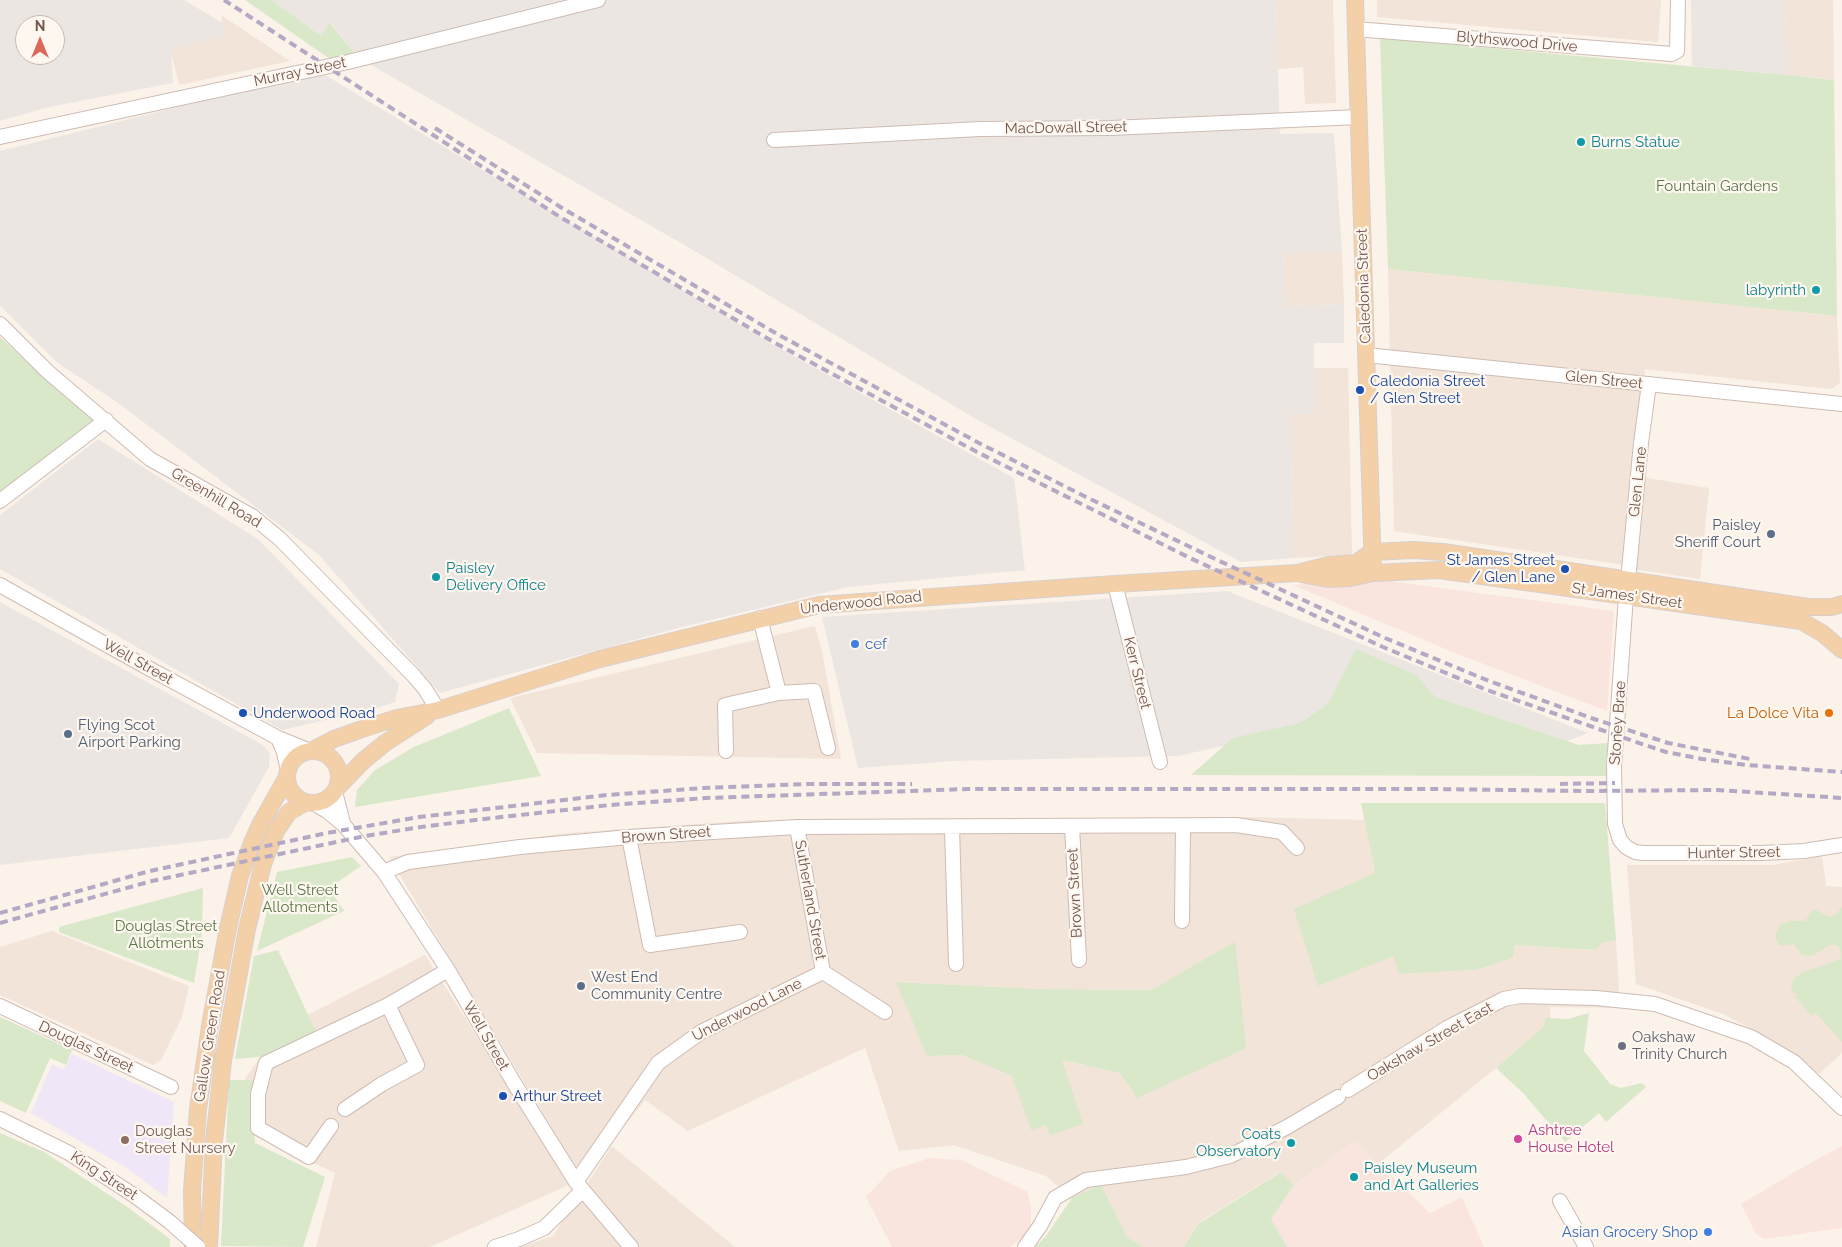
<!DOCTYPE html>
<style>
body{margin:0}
#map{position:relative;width:1842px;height:1247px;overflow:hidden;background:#fbf2e9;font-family:Raleway,sans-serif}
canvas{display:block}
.north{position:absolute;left:15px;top:15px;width:50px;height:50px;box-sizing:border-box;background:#fef7f0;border:1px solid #c7b7b0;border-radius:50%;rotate:0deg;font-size:14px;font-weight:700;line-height:20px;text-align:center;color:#74584f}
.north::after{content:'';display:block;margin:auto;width:18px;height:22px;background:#da6959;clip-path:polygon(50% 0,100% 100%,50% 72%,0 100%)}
</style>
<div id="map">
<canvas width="1842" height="1247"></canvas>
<div class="north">N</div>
</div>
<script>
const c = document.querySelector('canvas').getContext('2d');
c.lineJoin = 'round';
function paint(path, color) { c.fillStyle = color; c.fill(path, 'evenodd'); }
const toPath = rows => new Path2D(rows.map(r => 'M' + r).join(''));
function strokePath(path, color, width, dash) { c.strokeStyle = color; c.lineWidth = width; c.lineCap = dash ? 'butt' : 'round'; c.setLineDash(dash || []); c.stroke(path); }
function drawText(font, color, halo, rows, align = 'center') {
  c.font = font + ' Raleway,sans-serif'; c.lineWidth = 4.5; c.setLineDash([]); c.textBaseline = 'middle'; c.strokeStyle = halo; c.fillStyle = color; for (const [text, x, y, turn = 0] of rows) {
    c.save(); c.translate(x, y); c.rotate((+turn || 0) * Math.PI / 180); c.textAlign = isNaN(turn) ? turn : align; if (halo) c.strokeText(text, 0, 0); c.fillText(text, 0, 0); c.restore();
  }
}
const residential = toPath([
 [1276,0,1333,0,1336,103,1305,104,1303,67,1278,69],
 [1377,0,1661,0,1658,42,1377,17],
 [1785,0,1833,0,1834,80,1787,75],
 [221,15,290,61,179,85,170,48,225,36],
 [1342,251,1344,304,1286,306,1283,253],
 [1388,269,1837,316,1840,383,1831,389,1645,369,1624,565,1394,531],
 [1314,368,1348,368,1352,555,1294,558,1290,414,1314,414],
 [1642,477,1709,488,1700,579,1632,569],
 [815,626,822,651,841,759,537,753,510,698],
 [1248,817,1365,820,1375,873,1399,974,1476,970,1513,958,1515,945,1594,950,1602,943,1616,940,1620,1008,1550,1007,1551,1019,1545,1019,1544,1026,1496,1068,1378,1164,1355,1141,1294,1185,1280,1172,1198,1223,1184,1247,1142,1247,1127,1237,1101,1184,1072,1198,1046,1176,954,1145,899,1151,865,1048,688,1131,645,1100,582,1179,389,857,567,833,755,820,967,821],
 [1235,943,1137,1098,1120,1073,1061,1060,1012,1076,962,1055,927,1056,897,982,1040,989,1151,990],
 [1822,856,1826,886,1842,887,1842,1053,1819,1074,1776,1042,1723,1014,1636,984,1627,865,1773,865],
 [52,931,189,986,182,1017,161,1060,153,1065,0,995,0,947],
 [425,955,571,1184,430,1247,316,1247,335,1173,253,1135,245,1079,280,1029],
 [612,1146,735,1247,520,1247,553,1236]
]);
const commercial = toPath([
 [1379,578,1396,582,1614,611,1607,711,1455,653,1293,585],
 [1355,1141,1430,1213,1462,1197,1484,1247,1287,1247,1271,1219,1294,1185],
 [1842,1146,1842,1228,1764,1239,1756,1234,1741,1204,1798,1170],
 [930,1158,961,1160,1028,1192,1031,1208,1031,1231,1010,1247,892,1247,866,1197,890,1171]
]);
const industrial = toPath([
 [0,0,184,0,223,23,226,36,171,48,173,83,49,107,0,121],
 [25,25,55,25,55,55,25,55],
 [272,0,1276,0,1280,134,1334,133,1342,251,1283,253,1286,306,1344,304,1344,343,1314,343,1314,414,1290,414,1294,558,1241,562,976,419,681,243,371,65,349,47,331,23,321,36],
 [1691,0,1785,0,1787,75,1692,66],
 [320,72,772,344,1014,478,1025,570,848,587,682,627,440,693,319,555,117,402,59,364,0,306,0,151],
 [98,439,258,539,399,684,395,702,374,709,282,730,0,569,0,515],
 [1227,591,1588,733,1557,745,1290,731,1178,756,955,761,858,768,822,617],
 [0,602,263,745,270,754,269,767,229,838,0,865]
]);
const education = toPath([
 [72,1054,174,1102,167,1198,125,1167,31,1113,52,1064,64,1070]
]);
const green = toPath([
 [245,0,272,0,321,36,330,23,349,47,356,53,353,55,330,59],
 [1380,38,1787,75,1834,80,1837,316,1388,269],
 [0,337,57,389,96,421,0,494],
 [1356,649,1416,675,1435,697,1579,745,1609,743,1606,776,1191,775,1233,738,1300,723,1328,704],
 [509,708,541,776,355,807,357,790,375,770,414,747],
 [1361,803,1605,803,1616,940,1602,943,1595,950,1515,945,1513,958,1476,970,1399,974,1394,956,1318,986,1294,909,1375,873],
 [352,857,361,866,329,888,344,911,257,951,277,872],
 [203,888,202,934,194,983,59,932,59,927],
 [1842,907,1842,1042,1816,1013,1812,1016,1795,997,1798,994,1791,992,1793,979,1804,972,1841,959,1841,951,1837,945,1830,945,1812,956,1802,955,1794,944,1779,946,1775,936,1781,924,1792,921,1805,921,1814,909,1829,917,1836,914],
 [1235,942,1246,1048,1137,1098,1120,1073,1062,1060,1083,1124,1050,1135,1046,1125,1031,1130,1012,1076,962,1055,927,1056,896,982,1040,989,1151,990],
 [278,950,316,1032,269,1056,235,1059,254,956],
 [1589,1013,1584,1051,1610,1084,1621,1088,1642,1083,1646,1087,1606,1122,1599,1113,1565,1142,1523,1093,1496,1068,1544,1026,1545,1018,1568,1019],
 [0,1017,72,1050,66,1065,50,1058,26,1113,0,1101],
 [229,1080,255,1080,253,1103,255,1143,325,1177,303,1247,221,1246],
 [0,1133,44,1152,126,1206,170,1239,170,1247,0,1247],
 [1281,1172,1294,1185,1271,1219,1287,1247,1184,1247,1198,1224],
 [1101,1184,1127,1237,1143,1247,1035,1247,1046,1236,1072,1198]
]);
const minor = toPath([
 [1355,29,1672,54,1677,51,1678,0],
 [0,137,348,62,598,0],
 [774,140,980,129,1111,128,1358,117],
 [0,324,47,371,150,459,252,516,280,539,413,675,425,689,438,710],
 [1366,355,1842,404],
 [0,501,106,420],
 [1628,581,1641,443,1649,384],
 [1115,584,1160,762],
 [0,585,139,663,278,738,310,751],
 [1626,596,1614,766,1615,824,1620,840,1626,847,1635,852,1643,853,1761,853,1804,851,1842,845],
 [760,618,779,693,814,691,828,748],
 [278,738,284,752,288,771],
 [726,751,725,705,779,693],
 [335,792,343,823],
 [313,803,327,811,343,824,384,872,448,970,514,1083,576,1182,631,1247],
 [1072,826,1079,960],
 [797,827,823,972],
 [952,827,956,964],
 [629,837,650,945,740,932],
 [384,872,408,862,520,847,629,837,797,827,1236,825,1282,832,1297,848],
 [1182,921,1183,826],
 [0,1006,171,1087],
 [1348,1090,1447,1028,1504,999,1520,996,1596,998,1655,1004,1751,1037,1794,1062,1842,1108],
 [345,1109,382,1084,417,1065,388,1005],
 [0,1119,69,1153,135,1196],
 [331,1126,309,1157,258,1128,258,1094,266,1063,388,1005,448,970],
 [576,1182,658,1063,701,1032,823,972,885,1012],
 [1560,1201,1586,1247],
 [495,1247,519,1239,544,1228,583,1190],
 [1025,1247,1040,1226,1055,1198,1086,1180,1186,1167,1230,1156,1287,1127,1338,1097]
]);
const major = toPath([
 [1355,0,1373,573],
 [1372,552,1413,550,1443,552,1808,607,1832,607,1842,604],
 [1301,574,1328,579,1350,578,1373,573,1439,570,1626,596,1801,621,1822,633,1842,650],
 [313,750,334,739,365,728,397,718,438,710,600,659,819,605,1115,584,1297,573,1329,565,1356,563,1372,552],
 '287 777a26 26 0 1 1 52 0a26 26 0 1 1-52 0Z',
 [336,789,363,761,385,743,427,716],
 [193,1247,192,1191,198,1109,210,1026,228,928,240,876,252,843,260,825,287,777],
 [209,1247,214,1141,223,1061,247,929,263,864,276,831,289,812,306,802]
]);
const rail = toPath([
 [224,0,560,217,777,344,977,452,1190,558,1383,647,1487,690,1633,741,1666,752,1702,759,1746,765,1842,772],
 [435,128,562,208,779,335,979,443,1082,495,1211,557,1385,638,1489,681,1594,719,1668,743,1750,759],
 [1560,784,1615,783],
 [0,913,150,871,327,833,419,817,607,795,704,788,809,784,912,784],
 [0,923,152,881,365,836,421,827,484,819,610,805,706,798,968,789,1432,789,1589,791,1717,790,1842,798]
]);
const minorBridge = toPath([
 [135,1196,170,1222,198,1247]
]);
const markers = [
 [1581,142,5,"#0f9aa8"],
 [1816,290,5,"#0f9aa8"],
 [1360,390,5,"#1a4fb4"],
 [1771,534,5,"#5c6f8a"],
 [1565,569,5,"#1a4fb4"],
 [436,577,5,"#0f9aa8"],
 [855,644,5,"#3f7fe0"],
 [243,713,5,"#1a4fb4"],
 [1829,713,5,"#e8710a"],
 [68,734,5,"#5c6f8a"],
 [581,986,5,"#5c6f8a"],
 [1622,1046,5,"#6b7280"],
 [503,1096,5,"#1a4fb4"],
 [1518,1139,5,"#d1479c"],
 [125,1140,5,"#8d6e63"],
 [1291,1143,5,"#0f9aa8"],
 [1354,1177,5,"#0f9aa8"],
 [1708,1232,5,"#3f7fe0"]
];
const streetNames = [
 ["Blythswood Drive",1517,42,5],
 ["Murray Street",300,72,-12],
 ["MacDowall Street",1066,128,-1],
 ["Caledonia Street",1364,286,-92],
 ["Glen Street",1604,380,6],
 ["Glen Lane",1638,482,-84],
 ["Greenhill Road",216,498,31],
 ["St James' Street",1627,596,8],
 ["Underwood Road",861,603,-6],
 ["Well Street",138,662,29],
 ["Kerr Street",1137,673,76],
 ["Stoney Brae",1618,723,-86],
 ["Brown Street",666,835,-4],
 ["Hunter Street",1734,853,-1],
 ["Brown Street",1075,893,-93],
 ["Sutherland Street",810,900,80],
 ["Underwood Lane",747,1010,-27],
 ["Gallow Green Road",210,1036,-81],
 ["Well Street",486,1036,60],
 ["Oakshaw Street East",1430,1042,-30],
 ["Douglas Street",86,1047,25],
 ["King Street",104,1176,33]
];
const cultureNames = [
 ["Burns Statue",1591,142],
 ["labyrinth",1806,290,"right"],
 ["Paisley",446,568],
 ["Delivery Office",446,585],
 ["Coats",1281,1134,"right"],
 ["Observatory",1281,1151,"right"],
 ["Paisley Museum",1364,1168],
 ["and Art Galleries",1364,1185]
];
const parkNames = [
 ["Fountain Gardens",1717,186],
 ["Well Street",300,890],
 ["Allotments",300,907],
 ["Douglas Street",166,926],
 ["Allotments",166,943]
];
const transitNames = [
 ["Caledonia Street",1370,381],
 ["/ Glen Street",1370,398],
 ["St James Street",1555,560,"right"],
 ["/ Glen Lane",1555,577,"right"],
 ["Underwood Road",253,713],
 ["Arthur Street",513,1096]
];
const serviceNames = [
 ["Paisley",1761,525,"right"],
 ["Sheriff Court",1761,542,"right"],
 ["Flying Scot",78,725],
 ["Airport Parking",78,742],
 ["West End",591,977],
 ["Community Centre",591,994]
];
const shopNames = [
 ["cef",865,644],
 ["Asian Grocery Shop",1698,1232,"right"]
];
const foodNames = [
 ["La Dolce Vita",1819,713]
];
const worshipNames = [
 ["Oakshaw",1632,1037],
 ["Trinity Church",1632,1054]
];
const hotelNames = [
 ["Ashtree",1528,1130],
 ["House Hotel",1528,1147]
];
const educationNames = [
 ["Douglas",135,1131],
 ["Street Nursery",135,1148]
];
paint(residential, '#f2e4d8');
paint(commercial, '#fae4de');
paint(industrial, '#ece6e2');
paint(education, '#efe6f7');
paint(green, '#d8e8c9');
strokePath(minor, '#cebcb3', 16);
strokePath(major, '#d8d0ce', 18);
strokePath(minor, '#fff', 14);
strokePath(major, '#f3d0a8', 16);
strokePath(rail, '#b4a8c4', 4, [8, 5]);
strokePath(minorBridge, '#cebcb3', 16, []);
strokePath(minorBridge, '#fff', 14);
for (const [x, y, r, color] of markers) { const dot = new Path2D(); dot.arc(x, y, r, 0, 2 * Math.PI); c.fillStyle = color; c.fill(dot); strokePath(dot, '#fef7f0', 2); }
drawText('15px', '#74584f', '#fef7f0', streetNames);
drawText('15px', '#0d838f', '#fef7f0', cultureNames, 'left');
drawText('15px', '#5b7848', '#fef7f0', parkNames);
drawText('15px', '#164399', '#fef7f0', transitNames, 'left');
drawText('15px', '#4e5e75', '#fef7f0', serviceNames, 'left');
drawText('15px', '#366cbe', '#fef7f0', shopNames, 'left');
drawText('15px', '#c56008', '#fef7f0', foodNames, 'right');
drawText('15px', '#5b616d', '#fef7f0', worshipNames, 'left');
drawText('15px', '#b23c85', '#fef7f0', hotelNames, 'left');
drawText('15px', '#785e54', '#fef7f0', educationNames, 'left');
</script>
